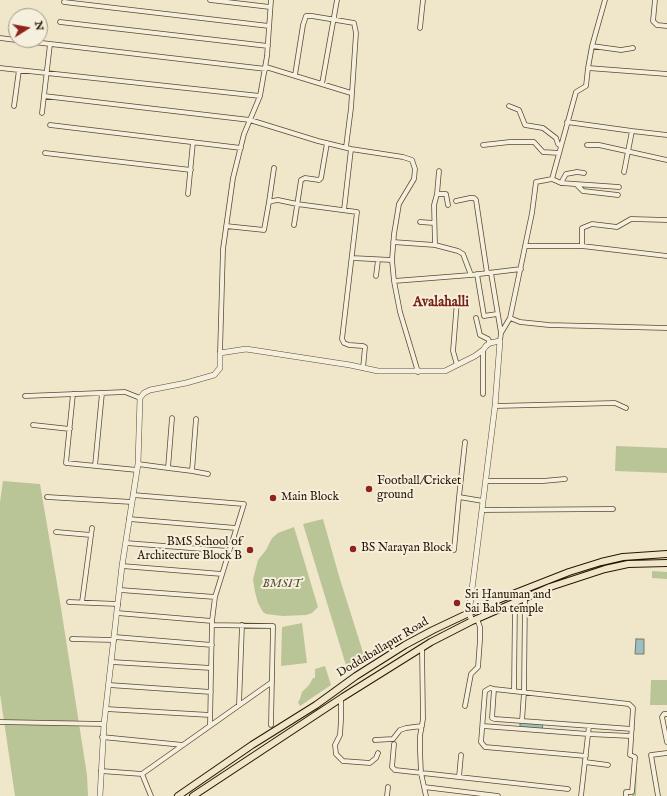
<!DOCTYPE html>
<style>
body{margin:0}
#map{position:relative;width:667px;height:796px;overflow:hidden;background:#f0e7ca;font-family:"IM FELL English",serif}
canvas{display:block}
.north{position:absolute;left:8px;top:8px;width:40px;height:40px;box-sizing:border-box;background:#f5efdd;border:1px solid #a39885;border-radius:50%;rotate:79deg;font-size:11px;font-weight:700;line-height:16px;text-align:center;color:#281500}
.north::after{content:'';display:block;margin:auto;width:14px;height:18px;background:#8f2418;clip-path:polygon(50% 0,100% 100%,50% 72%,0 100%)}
</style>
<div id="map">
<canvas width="667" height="796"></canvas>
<div class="north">N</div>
</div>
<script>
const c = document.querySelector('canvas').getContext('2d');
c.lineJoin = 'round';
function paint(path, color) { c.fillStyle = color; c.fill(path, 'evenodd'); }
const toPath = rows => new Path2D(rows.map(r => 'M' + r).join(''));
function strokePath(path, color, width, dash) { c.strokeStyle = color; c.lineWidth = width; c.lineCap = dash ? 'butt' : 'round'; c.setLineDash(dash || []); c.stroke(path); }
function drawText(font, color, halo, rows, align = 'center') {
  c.font = font + ' "IM FELL English",serif'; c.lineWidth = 4; c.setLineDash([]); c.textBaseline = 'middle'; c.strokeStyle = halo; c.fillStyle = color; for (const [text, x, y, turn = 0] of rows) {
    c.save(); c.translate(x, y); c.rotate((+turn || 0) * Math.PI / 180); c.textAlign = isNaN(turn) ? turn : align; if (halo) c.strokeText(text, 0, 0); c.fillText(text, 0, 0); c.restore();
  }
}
const green = toPath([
 [616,446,667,448,667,473,615,471],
 [3,481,40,484,59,595,87,775,88,796,15,796,0,694,0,502],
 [323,519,339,576,366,662,348,672,303,524],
 [294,527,318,607,312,613,306,615,283,616,266,614,263,612,258,603,255,592,253,579,258,560,266,550,272,538,278,533],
 [652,571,667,572,667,579,652,578],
 [302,623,307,663,281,666,282,627],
 [325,666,331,685,300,706,298,702,300,699,302,692,309,685,313,678,315,678,315,669],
 [651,680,667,680,667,705,650,705],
 [636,761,637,761,636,796,632,796]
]);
const water = toPath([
 [636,639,644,639,644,654,635,654,636,639],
 [520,722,543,723,542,731,520,730,520,722]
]);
const minor = toPath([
 [210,0,270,7],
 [655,0,653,21,657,25,667,26],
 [64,2,269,26],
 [60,22,268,46],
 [420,28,423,0],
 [0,38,16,40],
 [16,40,266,69],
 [592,46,621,50,633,48],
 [266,67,351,93],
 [0,68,260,96],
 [588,68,592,46,605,0],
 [295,75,303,25,306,16,312,16,354,23,356,33,351,108,346,147],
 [322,84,337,0],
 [44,96,250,120,318,141,351,149,403,157,412,160,415,169,414,179,399,204,394,234,392,260,394,281,400,312,418,372],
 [14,106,19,70],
 [509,106,519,110,525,125,543,128,556,138,558,144,561,146],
 [42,113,50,44],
 [567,122,632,131],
 [50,125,241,148],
 [483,145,510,142,534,142,543,152,559,153],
 [587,145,599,145,667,160],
 [45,153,191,170],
 [624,172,632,131,667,135],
 [552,179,561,183,619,187],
 [561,183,566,174,577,172,584,173],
 [577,185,583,191,618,195],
 [188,194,193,142],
 [437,194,446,194,448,205],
 [456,201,470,198,474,198,476,200,487,273],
 [269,202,274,168],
 [344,210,351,149],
 [667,220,631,219,617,227,592,224,582,228,582,246,667,256],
 [420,222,434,223],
 [294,225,301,180,305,178,319,180,321,178,327,143],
 [226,226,264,230,269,202,272,201,278,200,297,204,357,212,342,339,344,343,349,345,363,346,365,347,363,368],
 [393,242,435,245,458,251,463,254,471,275],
 [435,245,434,205,437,194,439,171],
 [525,246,582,246],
 [352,258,392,260],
 [491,273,501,333],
 [477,274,484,316,497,314],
 [376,276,378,260],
 [394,281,471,275,521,269],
 [457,301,453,351,457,365],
 [476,318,480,335,488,339,490,343],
 [510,318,520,322,549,325,667,328],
 [500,341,501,333,510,318,532,213,536,182,552,179,576,92,586,86,588,68,667,74],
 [220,353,223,249,233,178,244,134,260,96,267,56,271,0],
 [73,394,66,463,137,470],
 [483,394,483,350],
 [25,396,125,392,140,398],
 [495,406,615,403,626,408],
 [33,425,70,429],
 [138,464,168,468,172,418],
 [95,466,102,393],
 [168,468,192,471,196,419],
 [192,471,208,474],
 [486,481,543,481,565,479],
 [133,495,244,504,215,597,212,621,210,725],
 [47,497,132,502],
 [459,497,465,442],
 [482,510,613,509],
 [129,519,236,528],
 [56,532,91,535],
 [126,543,229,551],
 [454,550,459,497,483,501],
 [122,566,222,574],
 [120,590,215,597],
 [69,602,118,604],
 [82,602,92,528],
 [117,613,212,621],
 [212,625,273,626,271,725],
 [115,637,212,645],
 [72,639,114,640],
 [422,648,423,719,420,736,420,751,421,773,426,796],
 [112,662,211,668],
 [109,685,211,692],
 [494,689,490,688,485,691,481,742,485,747,586,756],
 [514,690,515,602],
 [341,699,341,720,340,735,335,745,336,754,343,761,370,763,376,758,378,753],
 [239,705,242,625],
 [465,706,471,674,478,667,480,640,480,627,477,619],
 [106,709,210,715],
 [667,714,664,714,662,717,667,742],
 [522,721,524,692,525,598],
 [0,722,104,724],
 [483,726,588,734,631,736],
 [102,737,183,745],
 [375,740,393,739,400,730,406,728,422,726],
 [394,744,392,767,395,770,568,789],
 [585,762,608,765],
 [101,771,142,774,272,682],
 [142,774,151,796],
 [459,777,461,755],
 [424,787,498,796],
 [387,796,388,787],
 [581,796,589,726],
 [626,796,626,792,632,792,635,757,630,755,633,708,629,704,494,689,492,718,495,719,632,729],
 [658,796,651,755,667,753]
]);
const tertiary = toPath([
 [100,796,104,724,122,566,138,464,140,398,144,393,150,390,186,383,214,375,220,368,220,353,246,349,350,365,378,371,445,371,475,356,483,350,486,346,490,343,500,341,495,406,469,613,472,621]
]);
const primary = toPath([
 [178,796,252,745,316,705,356,676,405,645,433,630,490,603,569,572,601,562,623,557,667,554],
 [193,796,343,697,431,642,472,621,550,587,605,569,628,564,667,563]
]);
const markers = [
 [369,489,4,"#8f2418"],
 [273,498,4,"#8f2418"],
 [353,549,4,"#8f2418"],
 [250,550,4,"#8f2418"],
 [457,603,4,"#8f2418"]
];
const poiNames = [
 ["Football/Cricket",377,482],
 ["ground",377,496],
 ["Main Block",281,498],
 ["BMS School of",242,543,"right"],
 ["Architecture Block B",242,557,"right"],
 ["BS Narayan Block",361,549],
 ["Sri Hanuman and",465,596],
 ["Sai Baba temple",465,610]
];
const parkNames = [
 ["BMSIT",282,585]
];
const streetNames = [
 ["Doddaballapur Road",383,648,-31]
];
const quarterNames = [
 ["Avalahalli",441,303]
];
paint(green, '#bac597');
paint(water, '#9cbebd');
strokePath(water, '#6e7a71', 1);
strokePath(minor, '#5a4a32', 5.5);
strokePath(tertiary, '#5a4a32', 6);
strokePath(primary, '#281500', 8);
strokePath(minor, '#f5efdd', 4);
strokePath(tertiary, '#f5efdd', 5);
strokePath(primary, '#f0e7ca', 6);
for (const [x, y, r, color] of markers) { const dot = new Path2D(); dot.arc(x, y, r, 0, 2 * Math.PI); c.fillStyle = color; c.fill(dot); strokePath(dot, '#f5efdd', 1.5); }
drawText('12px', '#281500', '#f5efdd', poiNames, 'left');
drawText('italic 12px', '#5b5335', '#f5efdd', parkNames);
drawText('12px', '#281500', '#f5efdd', streetNames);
drawText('bold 14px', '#7a1f14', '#f5efdd', quarterNames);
</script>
